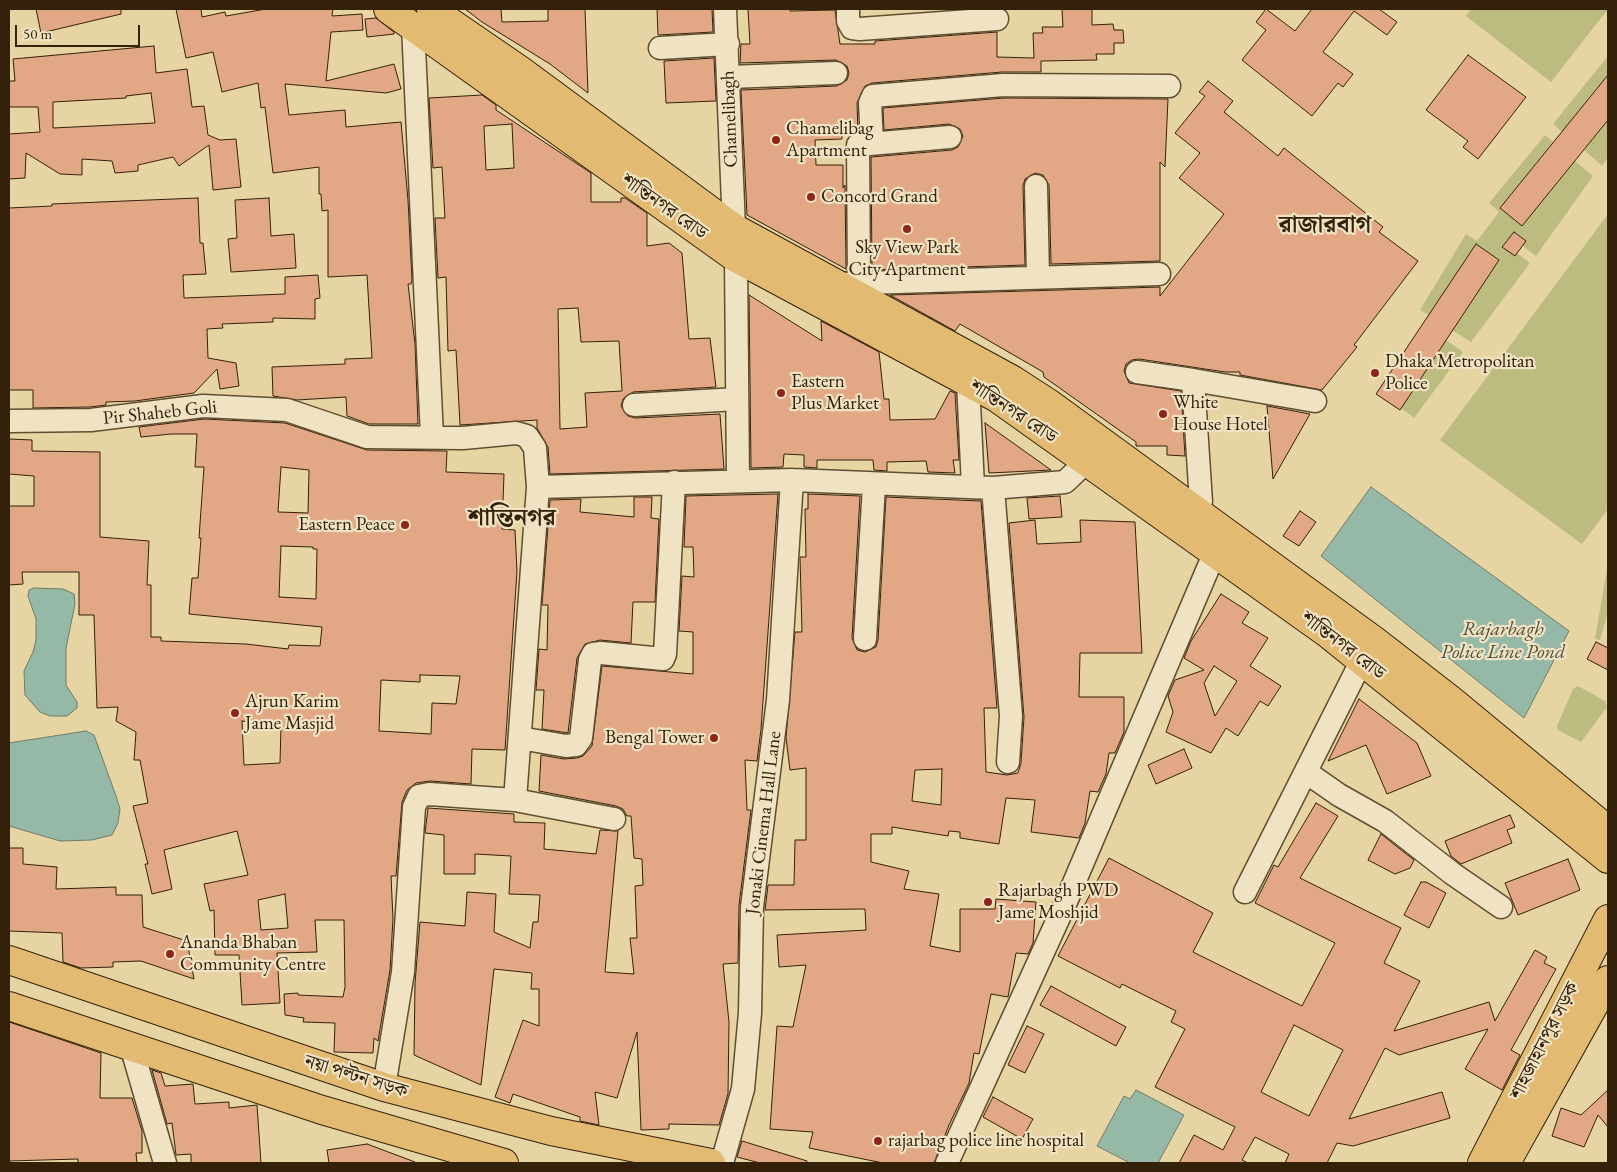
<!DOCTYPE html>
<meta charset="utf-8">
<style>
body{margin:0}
#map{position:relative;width:1617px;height:1172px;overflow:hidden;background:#e6d4a3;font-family:"EB Garamond",serif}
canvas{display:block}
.frame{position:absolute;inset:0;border:10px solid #33210a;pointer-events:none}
.scale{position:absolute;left:15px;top:25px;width:125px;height:22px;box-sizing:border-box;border:2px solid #33210a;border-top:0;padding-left:6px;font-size:15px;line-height:18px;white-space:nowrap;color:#33210a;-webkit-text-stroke:4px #efe3c3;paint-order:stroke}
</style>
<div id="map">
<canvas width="1617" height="1172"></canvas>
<div class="frame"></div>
<div class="scale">50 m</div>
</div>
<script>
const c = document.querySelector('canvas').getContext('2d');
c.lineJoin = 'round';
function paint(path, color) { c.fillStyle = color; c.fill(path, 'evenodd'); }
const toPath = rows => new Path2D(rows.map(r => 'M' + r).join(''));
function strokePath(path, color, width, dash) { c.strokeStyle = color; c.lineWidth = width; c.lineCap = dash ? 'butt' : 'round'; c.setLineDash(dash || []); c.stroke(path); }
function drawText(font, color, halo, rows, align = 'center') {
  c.font = font + ' "EB Garamond","Noto Serif Bengali",serif'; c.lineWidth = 4.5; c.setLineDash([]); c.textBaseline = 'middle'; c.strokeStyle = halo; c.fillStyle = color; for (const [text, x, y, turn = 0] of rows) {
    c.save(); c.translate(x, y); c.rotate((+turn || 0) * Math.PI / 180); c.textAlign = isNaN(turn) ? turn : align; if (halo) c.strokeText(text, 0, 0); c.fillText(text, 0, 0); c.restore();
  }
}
const green = toPath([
 [1471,9,1608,9,1551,82,1466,16],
 [1608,56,1608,75,1562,132,1553,124],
 [1608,120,1608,157,1602,166,1584,150],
 [1545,135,1553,142,1500,208,1522,226,1575,161,1593,176,1536,256,1523,246,1526,241,1514,232,1502,246,1515,256,1517,253,1530,263,1471,342,1452,330,1499,260,1476,245,1429,315,1420,310,1466,234,1477,241,1499,212,1489,203],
 [1608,214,1608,509,1582,544,1440,440],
 [1446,340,1463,352,1414,418,1401,408],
 [1608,563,1608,612,1600,640,1595,639],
 [1578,686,1605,701,1607,707,1581,742,1558,730,1557,726,1573,689]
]);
const water = toPath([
 [1371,487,1569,631,1524,718,1321,556,1371,487],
 [34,588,63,589,74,594,75,604,66,648,66,685,77,702,77,708,67,716,50,716,40,712,25,695,24,671,33,652,36,640,36,619,28,596,29,590,34,588],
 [86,731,94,735,116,796,120,809,118,823,112,835,92,840,60,841,9,826,9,743,86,731],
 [1136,1090,1184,1115,1158,1163,1130,1163,1097,1146,1124,1096,1130,1099,1136,1090]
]);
const building = toPath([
 [36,9,121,9,121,14,41,33,36,9],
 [176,9,201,9,202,17,225,12,226,16,266,9,333,9,332,16,362,14,363,30,331,32,326,81,394,64,401,89,386,93,285,84,289,115,345,110,346,127,401,122,408,200,412,280,411,284,408,284,415,344,418,424,369,424,347,416,346,397,297,400,273,396,272,367,345,364,345,359,372,358,367,275,328,277,328,210,322,211,321,194,319,194,319,167,273,173,265,107,261,108,258,83,222,92,213,52,186,58,176,9],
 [465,9,501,9,502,22,548,21,548,9,585,9,588,93,550,64,482,22,465,9],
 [657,9,712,9,713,32,658,35,657,9],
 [748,9,790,9,790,11,835,10,840,44,875,44,875,41,997,32,997,57,1034,58,1033,33,1043,33,1042,27,1063,27,1062,9,1092,9,1092,25,1113,24,1114,30,1123,30,1124,43,1114,43,1114,54,1096,54,1097,60,1041,61,1041,72,1002,72,872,83,865,86,857,103,858,132,842,133,842,139,815,140,816,165,843,165,843,188,845,185,846,269,747,215,741,90,837,86,847,80,849,73,847,66,836,60,740,63,741,44,750,44,748,9],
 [1266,9,1295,31,1312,9,1379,9,1397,22,1387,35,1354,11,1323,52,1353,74,1343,87,1338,83,1312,116,1242,60,1266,30,1256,22,1266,9],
 [376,18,394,32,394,34,367,37,365,19,376,18],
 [154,46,156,73,187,69,192,107,204,106,208,135,220,140,236,139,241,187,213,190,209,145,179,166,173,157,138,165,138,171,115,173,112,161,82,159,82,175,60,174,26,153,25,178,9,179,9,134,40,132,38,107,9,107,9,81,15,81,13,59,154,46],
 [151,93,155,123,53,128,53,102,126,98,126,96,151,93],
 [1468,55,1526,97,1478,159,1463,147,1468,141,1426,110,1468,55],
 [714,58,716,101,666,103,664,61,714,58],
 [1608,75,1608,120,1522,226,1500,208,1608,75],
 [1208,81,1233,101,1224,112,1278,156,1284,148,1383,227,1379,232,1418,261,1354,345,1357,347,1322,390,1240,375,1240,372,1225,372,1139,359,1132,360,1126,364,1124,371,1129,383,1181,391,1185,456,1167,455,1167,446,1136,446,1136,442,1044,377,1043,372,960,324,955,331,890,295,1160,287,1160,296,1224,214,1179,178,1200,153,1175,133,1205,96,1199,92,1208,81],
 [482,95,496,105,496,110,591,173,591,202,621,202,621,198,625,198,647,213,647,246,669,243,682,253,689,339,710,338,716,387,633,392,623,399,621,406,628,416,635,418,720,414,724,469,550,474,548,447,537,428,537,420,460,425,456,350,448,351,446,277,438,278,435,218,445,218,442,167,433,168,429,98,482,95],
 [512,124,514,168,486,170,484,126,512,124],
 [578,308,581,342,619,341,622,391,585,393,587,427,560,429,558,309,578,308],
 [1004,98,1168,99,1165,167,1160,162,1160,261,1051,264,1049,185,1043,175,1035,173,1025,179,1023,186,1025,265,872,270,871,157,952,150,958,147,963,136,960,129,949,124,884,130,883,108,1004,98],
 [198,198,200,243,203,243,206,274,183,275,184,298,285,294,285,277,318,275,320,298,315,299,315,319,273,318,273,322,222,324,223,328,207,329,208,358,236,363,239,386,220,389,217,369,194,393,135,401,106,402,106,405,90,407,33,408,33,390,9,390,9,208,52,206,52,204,198,198],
 [269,198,271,236,294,234,296,268,231,272,228,239,237,238,235,200,269,198],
 [1514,232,1526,241,1515,256,1502,247,1514,232],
 [1476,244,1499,260,1400,410,1376,394,1476,244],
 [749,295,822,341,821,321,879,352,884,399,889,399,890,420,935,419,950,391,955,393,959,460,953,460,955,473,928,472,926,461,887,462,887,471,874,470,873,460,817,460,817,468,804,467,804,455,784,454,783,467,751,468,749,295],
 [1267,406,1310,414,1273,479,1267,406],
 [204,419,285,423,367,450,447,451,446,472,504,474,502,529,515,530,517,571,505,750,472,749,471,784,430,781,416,783,407,790,402,802,396,876,391,876,393,919,390,970,378,1041,374,1038,373,1053,334,1052,335,1023,303,1022,304,1018,285,1015,284,994,298,993,298,995,343,997,345,987,344,920,315,920,317,952,277,953,280,1003,242,1005,239,955,215,955,214,910,210,911,204,884,248,875,237,831,164,850,172,889,152,894,145,864,148,864,133,806,148,803,140,760,134,760,136,732,116,721,118,707,97,708,94,615,79,615,79,572,22,572,23,584,9,585,9,506,34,506,34,476,9,474,9,439,32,440,32,451,100,452,100,537,149,541,147,585,151,585,151,637,161,637,161,641,246,644,288,649,289,645,320,646,322,627,189,614,192,578,198,578,201,538,199,538,204,467,195,467,197,434,171,434,141,437,139,427,204,419],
 [281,467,309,470,308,513,278,512,281,467],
 [281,546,313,547,313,549,317,549,316,599,279,597,281,546],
 [420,675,460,676,456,704,432,703,431,734,379,731,381,680,420,682,420,675],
 [242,721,281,726,280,763,244,765,242,721],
 [285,894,288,928,261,930,258,900,285,894],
 [985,423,1051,470,989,473,985,423],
 [778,494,761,729,757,761,745,760,747,810,751,810,739,905,738,963,723,964,729,1022,728,1094,719,1125,669,1124,669,1129,641,1130,637,1032,617,1098,595,1092,599,1125,580,1121,580,1117,513,1094,510,1103,495,1097,523,1020,539,1026,539,989,531,989,532,973,494,969,481,1085,414,1055,415,983,420,922,465,926,467,892,496,894,494,932,530,948,533,922,538,922,540,895,509,894,511,856,475,854,475,874,444,874,444,835,425,833,428,808,514,814,514,822,545,823,544,849,596,854,600,830,618,831,605,972,634,974,630,938,637,938,635,886,643,885,642,859,634,858,631,816,627,816,623,809,616,806,539,791,541,755,564,759,577,758,583,756,592,746,602,666,693,674,693,632,679,631,682,576,694,577,693,547,684,547,686,496,778,494],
 [808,494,860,496,852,638,857,650,865,652,876,647,878,640,886,497,981,501,997,708,984,708,986,772,1007,775,1018,773,1021,763,1024,717,1009,523,1035,520,1037,544,1081,542,1080,520,1135,522,1142,653,1080,653,1079,697,1124,697,1124,732,1115,753,1109,753,1106,774,1098,792,1090,791,1085,823,1079,838,1031,832,1035,800,1006,798,999,844,960,838,960,832,949,831,948,836,892,827,892,834,871,834,871,862,909,871,904,889,939,894,930,946,960,952,960,909,995,909,996,899,1036,902,1033,943,1028,954,1016,953,1008,997,991,994,979,1054,974,1053,969,1083,949,1125,934,1163,883,1163,809,1148,813,1132,770,1129,777,1026,793,1027,806,965,779,967,777,935,866,930,865,909,765,910,768,885,794,885,795,840,806,840,806,768,790,770,786,738,795,632,802,632,800,557,806,557,805,509,808,509,808,494],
 [942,769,941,805,912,801,915,770,942,769],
 [1060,496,1062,517,1029,519,1027,498,1060,496],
 [634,497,652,497,651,518,659,519,655,602,633,602,631,643,600,640,585,644,577,658,568,733,542,729,544,690,536,690,539,649,547,650,548,605,542,605,550,500,581,499,580,512,634,517,634,497],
 [1300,511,1316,522,1299,546,1283,536,1300,511],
 [1221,594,1249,612,1242,623,1268,638,1250,666,1281,686,1268,706,1260,701,1238,736,1226,728,1211,753,1166,732,1173,712,1168,696,1175,680,1204,670,1184,658,1191,641,1221,594],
 [1214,666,1237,681,1215,716,1204,683,1214,666],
 [1596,642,1608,648,1608,670,1587,659,1596,642],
 [1359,699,1417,743,1431,776,1387,794,1366,745,1328,761,1359,699],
 [1184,749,1192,768,1156,784,1148,765,1184,749],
 [1316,803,1338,816,1300,878,1401,928,1384,963,1420,981,1394,1031,1489,1002,1495,1021,1535,950,1547,957,1544,963,1556,969,1511,1050,1520,1055,1502,1090,1465,1069,1488,1029,1399,1055,1385,1048,1349,1119,1442,1092,1450,1118,1353,1146,1337,1143,1327,1163,1285,1163,1289,1154,1255,1137,1242,1160,1248,1163,1179,1163,1194,1135,1223,1150,1235,1127,1155,1087,1185,1029,1171,1022,1176,1011,1122,984,1120,988,1058,956,1109,858,1213,913,1193,952,1302,1006,1335,943,1255,903,1274,865,1278,867,1316,803],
 [1294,1025,1343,1050,1309,1116,1261,1092,1294,1025],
 [1510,815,1515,827,1507,830,1512,843,1461,864,1451,856,1445,841,1510,815],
 [1381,834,1414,860,1410,868,1395,874,1368,860,1381,834],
 [9,848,23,848,23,864,57,867,56,889,116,887,116,895,142,895,143,927,187,941,194,979,141,961,113,962,113,967,81,968,63,962,62,933,9,931,9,848],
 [1568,859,1580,890,1518,915,1505,883,1568,859],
 [1421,882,1426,882,1446,893,1429,928,1404,915,1421,882],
 [1051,986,1126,1027,1116,1046,1040,1005,1051,986],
 [9,1022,101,1053,100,1098,132,1098,142,1131,142,1153,136,1153,137,1163,78,1163,78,1159,9,1161,9,1022],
 [1027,1026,1044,1034,1025,1073,1008,1065,1027,1026],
 [152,1070,161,1073,165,1086,193,1084,195,1104,229,1102,229,1108,257,1105,261,1163,191,1163,191,1154,176,1155,172,1123,167,1124,152,1070],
 [1608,1090,1608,1127,1598,1115,1584,1147,1552,1136,1561,1108,1581,1115,1608,1090],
 [993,1097,1033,1119,1022,1139,983,1117,993,1097],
 [742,1141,807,1161,807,1163,760,1163,737,1157,742,1141],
 [367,1144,415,1162,414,1163,329,1163,327,1150,367,1144]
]);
const minor = toPath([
 [725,9,734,228],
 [848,9,848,21,852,28,860,29,997,19],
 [413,26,432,437],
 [660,48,728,44],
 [729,77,836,73],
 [872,142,870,103,873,96,1003,85,1169,86],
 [1036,186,1038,276],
 [736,258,738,481],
 [859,282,858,145,950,137],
 [832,284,1159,274],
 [1137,372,1193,380],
 [968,382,973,487],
 [634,405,737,399],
 [9,421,91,420,203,406,287,410,367,437,463,438,516,433,527,436,535,448,538,487,515,800],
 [538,487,792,480,993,488,1065,482,1086,462],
 [993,488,1011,716,1008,762],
 [1194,510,1201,502,1193,380,1315,401],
 [865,639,874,485],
 [520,738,566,746,576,745,581,738,590,660,593,654,601,653,663,659,665,654,674,482],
 [1306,772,1339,795,1385,821,1453,874,1501,907],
 [1245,892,1362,660],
 [132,1049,165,1163],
 [384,1087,403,972,414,807,419,796,429,794,515,800,614,819],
 [722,1163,743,1089,750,1013,752,907,778,700,792,480],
 [947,1163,1065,904,1215,552]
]);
const major = toPath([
 [388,9,736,258,997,398,1327,633,1608,859],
 [431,9,520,70,734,228,1013,380,1050,404,1375,641,1451,700,1608,830],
 [9,960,384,1087,551,1131,711,1163],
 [9,1006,322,1110,504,1163],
 [1482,1163,1608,919],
 [1506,1163,1608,980]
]);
const markers = [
 [776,140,5,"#8f2418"],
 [811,197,5,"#8f2418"],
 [907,229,5,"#8f2418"],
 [1375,373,5,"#8f2418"],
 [781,393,5,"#8f2418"],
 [1163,414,5,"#8f2418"],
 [405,525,5,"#8f2418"],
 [235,713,5,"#8f2418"],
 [714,738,5,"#8f2418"],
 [988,902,5,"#8f2418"],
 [170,954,5,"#8f2418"],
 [878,1141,5,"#8f2418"]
];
const streetNames = [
 ["Chamelibagh",730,119,-92],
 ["শান্তিনগর রোড",664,207,35],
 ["শান্তিনগর রোড",1013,412,33],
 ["Pir Shaheb Goli",160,413,-6],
 ["শান্তিনগর রোড",1343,646,37],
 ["Jonaki Cinema Hall Lane",764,823,-83],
 ["শাহজাহানপুর সড়ক",1545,1041,-63],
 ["নয়া পল্টন সড়ক",356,1077,17]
];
const poiNames = [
 ["Chamelibag",786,129],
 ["Apartment",786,151],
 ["Concord Grand",821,197],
 ["Sky View Park",907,248,"center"],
 ["City Apartment",907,270,"center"],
 ["Dhaka Metropolitan",1385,362],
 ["Police",1385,384],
 ["Eastern",791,382],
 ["Plus Market",791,404],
 ["White",1173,403],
 ["House Hotel",1173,425],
 ["Eastern Peace",395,525,"right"],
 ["Ajrun Karim",245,702],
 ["Jame Masjid",245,724],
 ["Bengal Tower",704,738,"right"],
 ["Rajarbagh PWD",998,891],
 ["Jame Moshjid",998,913],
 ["Ananda Bhaban",180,943],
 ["Community Centre",180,965],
 ["rajarbag police line hospital",888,1141]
];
const waterNames = [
 ["Rajarbagh",1503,630],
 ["Police Line Pond",1503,653]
];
const districtNames = [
 ["রাজারবাগ",1325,225],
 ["শান্তিনগর",512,518]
];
paint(green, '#bcbb80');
paint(water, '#96b8a7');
strokePath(water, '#6e7c68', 1);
paint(building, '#e2a785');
strokePath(building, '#33210a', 1);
strokePath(minor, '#604e30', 25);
strokePath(major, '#33210a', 30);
strokePath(minor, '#efe3c3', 22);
strokePath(major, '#e3ba72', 28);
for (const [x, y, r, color] of markers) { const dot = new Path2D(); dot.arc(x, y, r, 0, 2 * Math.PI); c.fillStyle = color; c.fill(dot); strokePath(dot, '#efe3c3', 2); }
drawText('19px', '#33210a', '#efe3c3', streetNames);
drawText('19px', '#33210a', '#efe3c3', poiNames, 'left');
drawText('italic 20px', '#514e39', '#efe3c3', waterNames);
drawText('bold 24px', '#33210a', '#efe3c3', districtNames);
</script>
